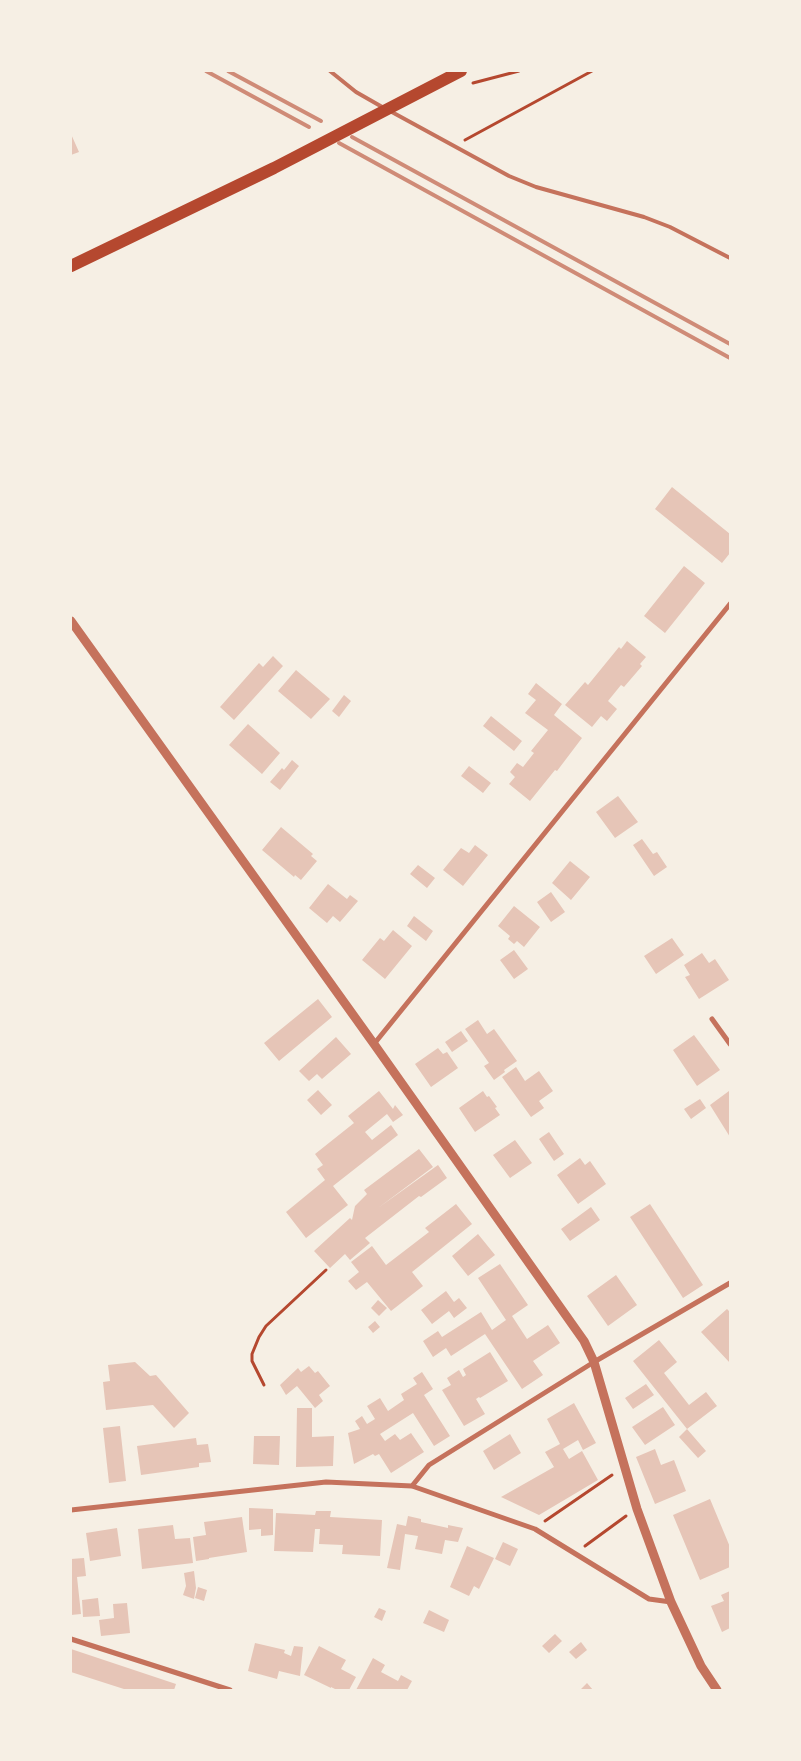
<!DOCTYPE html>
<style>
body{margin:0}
#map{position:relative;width:801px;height:1761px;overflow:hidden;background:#f6efe4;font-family:Overpass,sans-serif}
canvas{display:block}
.frame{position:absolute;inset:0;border:72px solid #f6efe4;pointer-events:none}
</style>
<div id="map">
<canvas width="801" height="1761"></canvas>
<div class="frame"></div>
</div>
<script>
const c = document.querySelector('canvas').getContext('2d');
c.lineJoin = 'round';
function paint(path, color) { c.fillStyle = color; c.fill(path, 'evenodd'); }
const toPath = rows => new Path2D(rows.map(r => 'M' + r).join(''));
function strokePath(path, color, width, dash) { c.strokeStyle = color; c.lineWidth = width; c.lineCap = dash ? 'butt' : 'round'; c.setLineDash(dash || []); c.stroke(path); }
const building = toPath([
 [71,134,79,152,71,155],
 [672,487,730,534,730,553,722,563,655,509],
 [684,566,705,583,665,633,644,616],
 [627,641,646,657,640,664,642,666,624,687,621,685,608,701,617,709,607,721,601,716,592,727,565,705,585,682,588,685,619,647,621,649],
 [273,656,283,666,234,720,220,707,259,663,263,667],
 [296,670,330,699,311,719,278,691],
 [536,683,562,704,554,715,582,738,557,771,555,770,530,801,509,784,515,777,510,772,517,763,523,767,534,753,531,751,548,730,525,713,536,700,528,694],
 [344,695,351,701,339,717,332,711],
 [491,716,522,741,514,751,483,726],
 [248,724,280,753,262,774,229,745],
 [292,760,299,766,280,790,270,782,282,768,284,770],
 [469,766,491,783,483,793,461,776],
 [618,796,638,822,615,838,596,812],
 [281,827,313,854,311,856,317,861,301,880,295,875,294,877,262,850],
 [642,839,653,854,657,852,667,867,654,876,633,845],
 [475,845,488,855,463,886,443,870,461,848,469,853],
 [570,861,590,877,571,900,552,883],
 [418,865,435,878,427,888,410,874],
 [328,884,347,899,350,895,358,901,340,922,333,916,327,923,309,908],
 [551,892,565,912,551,922,537,902],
 [514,906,540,927,524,947,517,941,514,944,508,939,510,936,498,926],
 [414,916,433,931,426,941,407,926],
 [393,930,412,946,385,979,362,960,380,938,384,941],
 [672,938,684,955,656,974,644,956],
 [514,950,528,969,514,979,500,960],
 [702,953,709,963,715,959,729,980,699,999,685,977,690,975,684,965],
 [318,999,332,1017,279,1061,264,1043],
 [478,1020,487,1034,494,1029,517,1061,504,1070,505,1072,494,1080,484,1066,489,1063,465,1029],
 [461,1031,468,1041,452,1052,445,1042],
 [694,1035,720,1070,697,1086,673,1050],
 [336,1037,351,1054,322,1079,317,1074,309,1081,299,1071],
 [438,1048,443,1054,447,1052,458,1068,431,1087,415,1064],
 [516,1067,525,1081,539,1071,553,1091,539,1101,544,1108,531,1117,502,1077],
 [318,1090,332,1105,321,1115,307,1100],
 [379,1091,393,1109,395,1105,403,1115,393,1122,387,1114,365,1132,372,1140,391,1125,398,1135,333,1186,348,1205,306,1238,286,1212,325,1180,317,1169,323,1165,315,1154,354,1123,348,1116],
 [483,1091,487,1097,489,1096,497,1107,495,1108,500,1115,475,1132,459,1108],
 [729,1091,730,1093,730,1137,710,1105],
 [700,1099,706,1108,691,1119,684,1109],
 [549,1132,564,1154,554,1161,539,1139],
 [515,1140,532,1163,510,1178,493,1155],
 [419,1149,433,1167,378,1208,438,1165,447,1178,421,1197,419,1196,365,1238,370,1243,350,1260,345,1254,330,1268,314,1251,350,1218,352,1220,355,1206,367,1194,364,1190],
 [580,1158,585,1165,590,1161,606,1184,578,1204,557,1175],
 [456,1204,472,1224,412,1272,423,1286,391,1311,367,1282,356,1290,348,1281,359,1272,351,1262,372,1246,386,1265,429,1232,425,1228],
 [650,1204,703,1285,683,1298,630,1217],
 [591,1207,600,1220,570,1241,561,1229],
 [478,1234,495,1255,468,1276,452,1256],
 [500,1264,528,1305,512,1316,527,1339,548,1325,560,1343,533,1361,543,1375,522,1389,485,1334,451,1356,446,1348,433,1357,423,1341,438,1331,442,1337,481,1312,492,1330,506,1320,478,1278],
 [616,1275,637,1305,608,1326,587,1296],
 [446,1291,454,1302,459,1298,467,1308,454,1318,449,1311,432,1324,421,1310],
 [378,1300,387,1308,379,1316,371,1308],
 [727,1309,730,1312,730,1363,701,1332],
 [375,1321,380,1327,373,1333,368,1327],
 [659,1340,677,1362,664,1373,689,1405,706,1392,717,1406,687,1429,633,1361],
 [490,1352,508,1381,480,1398,479,1397,476,1399,485,1414,464,1426,442,1390,451,1385,447,1378,459,1370,463,1377,466,1375,463,1369],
 [135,1362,150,1376,156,1375,189,1413,174,1428,153,1405,106,1410,103,1382,110,1381,108,1365],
 [309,1366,315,1373,318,1371,330,1386,319,1395,323,1401,315,1408,297,1386,286,1395,280,1385,298,1368,301,1372],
 [422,1372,433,1389,424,1395,450,1436,434,1446,413,1413,380,1434,385,1441,395,1434,400,1440,411,1433,424,1452,391,1473,379,1454,375,1456,373,1454,354,1464,348,1433,360,1429,355,1421,362,1416,367,1424,375,1419,367,1406,380,1398,388,1411,404,1400,401,1394,417,1384,413,1378],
 [646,1384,654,1395,633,1409,625,1398],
 [574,1403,596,1443,583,1450,578,1440,563,1449,569,1459,582,1451,598,1480,539,1515,501,1497,554,1467,545,1452,560,1444,547,1419],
 [663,1407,675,1425,645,1445,632,1427],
 [297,1408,312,1408,312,1437,334,1436,333,1466,296,1467],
 [120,1426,126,1481,109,1483,103,1428],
 [687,1429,706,1451,698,1458,679,1437],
 [510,1434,521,1453,494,1470,483,1451],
 [254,1436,280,1436,279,1465,253,1464],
 [196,1438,197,1445,208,1444,211,1462,199,1463,199,1467,141,1475,137,1446],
 [655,1449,661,1465,674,1460,686,1491,655,1504,636,1457],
 [710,1499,730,1547,730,1567,700,1580,673,1515],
 [249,1508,273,1509,273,1535,261,1536,261,1529,249,1530],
 [316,1511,331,1511,330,1517,382,1520,380,1556,342,1554,343,1545,319,1544,320,1529,315,1529,313,1552,274,1551,276,1513,315,1515],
 [408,1516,421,1519,421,1522,448,1528,448,1525,463,1528,458,1542,445,1540,442,1554,415,1549,418,1536,405,1534,400,1570,387,1568,397,1524,406,1526],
 [242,1517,247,1552,209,1558,209,1559,196,1561,193,1537,206,1535,204,1522],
 [173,1525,175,1539,190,1538,193,1563,142,1569,138,1529],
 [117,1528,121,1556,90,1561,86,1533],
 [503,1542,518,1549,510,1566,495,1559],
 [467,1546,494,1558,479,1589,474,1586,469,1596,450,1587],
 [84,1558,86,1576,77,1577,81,1614,71,1615,71,1559],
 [194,1571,196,1588,194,1599,183,1595,186,1586,184,1573],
 [198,1587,207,1590,204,1601,195,1598],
 [730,1591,730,1628,722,1632,711,1606,724,1601,721,1595],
 [98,1598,100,1616,83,1617,82,1600],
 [127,1603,130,1633,101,1636,99,1620,114,1618,113,1604],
 [379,1608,386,1611,382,1621,374,1617],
 [429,1610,449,1620,444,1632,423,1623],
 [555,1634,562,1641,549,1653,542,1646],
 [581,1642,587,1650,576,1659,569,1652],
 [255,1643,285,1650,284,1653,291,1656,294,1646,303,1647,300,1676,279,1671,277,1679,248,1671],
 [319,1646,346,1660,341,1669,356,1677,349,1690,337,1690,331,1687,331,1688,304,1675],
 [71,1649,176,1684,174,1690,127,1690,71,1672],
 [373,1658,385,1665,381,1672,398,1681,401,1675,412,1681,407,1690,356,1690],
 [587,1683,593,1690,580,1690]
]);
const path = toPath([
 [473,83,519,71],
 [465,140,592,71],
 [264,1385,252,1361,252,1354,259,1337,266,1326,326,1270],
 [545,1521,612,1475],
 [585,1546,626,1516]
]);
const service = toPath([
 [330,71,356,92,384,108],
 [390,111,509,176,536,187,644,217,670,227,730,258]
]);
const minor = toPath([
 [712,1019,730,1044],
 [374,1044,730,604],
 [412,1486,429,1465,594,1362,730,1283],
 [71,1510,326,1482,412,1486,535,1529,649,1599,671,1602],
 [71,1639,230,1690]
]);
const tertiary = toPath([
 [71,621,374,1044,584,1341,594,1362,637,1509,671,1602,701,1666,717,1690]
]);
const primary = toPath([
 [71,266,274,168,461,71]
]);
const rail = toPath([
 [206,71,309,127],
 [228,71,321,121],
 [352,137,730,344],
 [339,143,730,358]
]);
paint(building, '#e6c5b7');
strokePath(path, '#b5482f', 3);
strokePath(service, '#c5725c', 4);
strokePath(minor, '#c5725c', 5);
strokePath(tertiary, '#c5725c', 9);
strokePath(primary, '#b5482f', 12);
strokePath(rail, '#cf8b77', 4);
</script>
